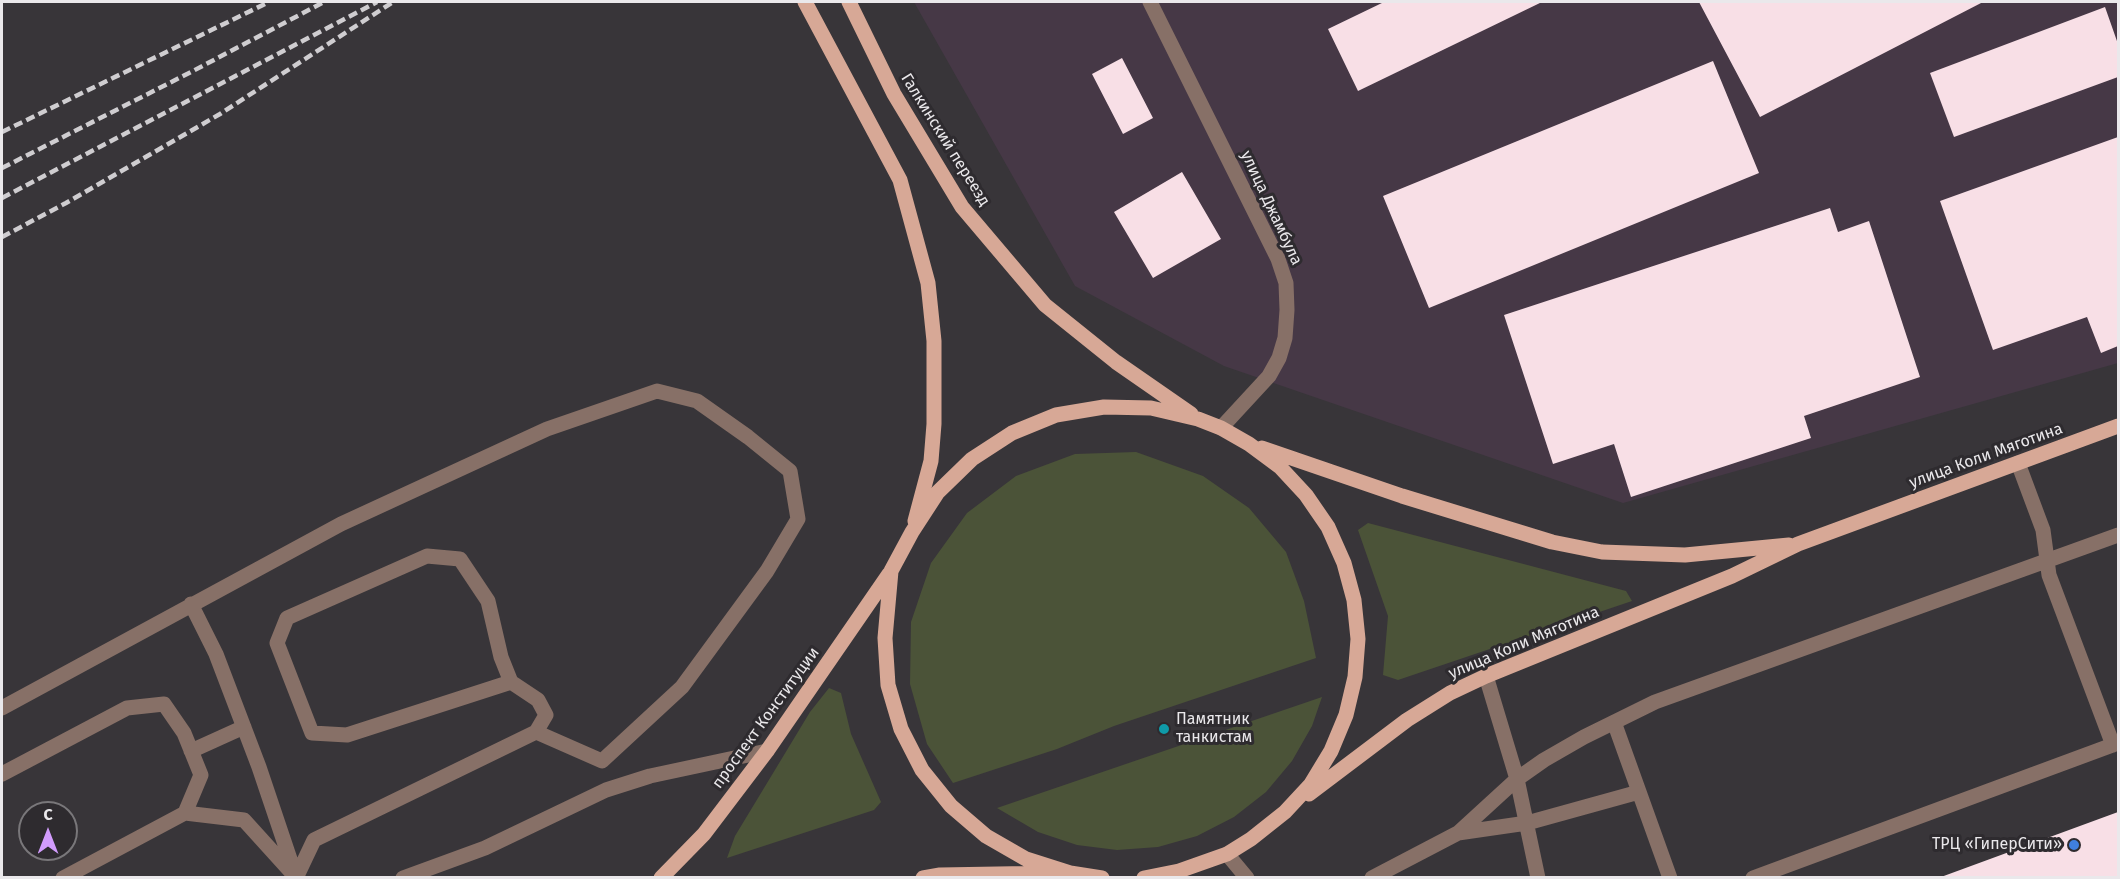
<!DOCTYPE html>
<meta charset="utf-8">
<style>
body{margin:0}
#map{position:relative;width:2120px;height:879px;overflow:hidden;background:#383539;font-family:"Fira Sans",sans-serif}
canvas{display:block}
.frame{position:absolute;inset:0;border:3px solid #eae8eb;pointer-events:none}
.north{position:absolute;left:18px;top:801px;width:60px;height:60px;box-sizing:border-box;background:#2e2b2f;border:2px solid #79777a;border-radius:50%;rotate:0deg;font-size:16px;font-weight:700;line-height:24px;text-align:center;color:#eae8eb}
.north::after{content:'';display:block;margin:auto;width:21px;height:27px;background:#d29cfd;clip-path:polygon(50% 0,100% 100%,50% 72%,0 100%)}
</style>
<div id="map">
<canvas width="2120" height="879"></canvas>
<div class="frame"></div>
<div class="north">С</div>
</div>
<script>
const c = document.querySelector('canvas').getContext('2d');
c.lineJoin = 'round';
function paint(path, color) { c.fillStyle = color; c.fill(path, 'evenodd'); }
const toPath = rows => new Path2D(rows.map(r => 'M' + r).join(''));
function strokePath(path, color, width, dash) { c.strokeStyle = color; c.lineWidth = width; c.lineCap = dash ? 'butt' : 'round'; c.setLineDash(dash || []); c.stroke(path); }
function drawText(font, color, halo, rows, align = 'center') {
  c.font = font + ' "Fira Sans",sans-serif'; c.lineWidth = 6; c.setLineDash([]); c.textBaseline = 'middle'; c.strokeStyle = halo; c.fillStyle = color; for (const [text, x, y, turn = 0] of rows) {
    c.save(); c.translate(x, y); c.rotate((+turn || 0) * Math.PI / 180); c.textAlign = isNaN(turn) ? turn : align; if (halo) c.strokeText(text, 0, 0); c.fillText(text, 0, 0); c.restore();
  }
}
const industrial = toPath([
 [914,2,2118,2,2118,363,1623,503,1224,366,1075,286]
]);
const green = toPath([
 [1136,452,1203,476,1249,508,1286,552,1304,601,1316,658,1114,726,1057,749,953,783,927,744,910,684,911,622,931,563,967,513,1016,476,1075,454],
 [1368,523,1626,591,1632,601,1398,680,1383,675,1388,616,1358,530],
 [829,688,841,693,851,734,881,802,874,810,727,858,735,836,810,712],
 [1322,697,1312,726,1292,761,1266,792,1234,817,1197,836,1158,847,1117,850,1077,845,1038,832,997,808]
]);
const building = toPath([
 [1384,2,1542,2,1358,91,1328,29],
 [1699,2,1983,2,1760,117],
 [2105,7,2118,44,2118,77,1954,137,1930,73],
 [1122,58,1153,118,1123,134,1092,74],
 [1713,61,1759,173,1429,308,1383,196],
 [2118,137,2118,346,2101,353,2087,317,1993,350,1940,201],
 [1182,172,1221,239,1153,278,1114,212],
 [1830,208,1838,232,1869,221,1920,377,1804,416,1811,438,1631,497,1614,444,1553,464,1504,315],
 [2118,812,2118,878,1941,878,1941,877]
]);
const minor = toPath([
 [1150,2,1278,259,1286,283,1287,310,1285,338,1279,358,1269,376,1221,428],
 [2018,463,2043,530,2049,575,2113,745],
 [191,604,216,654,259,767,296,877],
 [1486,676,1517,779,1538,878],
 [511,682,501,657,488,601,460,559,427,556,287,618,277,643,312,733,347,735,511,682,538,700,546,715,536,732],
 [2,708,341,524,547,429,657,391,697,401,748,437,790,471,798,519,767,571,682,687,602,761,536,732,314,840,296,878],
 [1614,722,1670,878],
 [191,751,244,727],
 [2,774,127,708,164,704,184,733,201,775,185,813],
 [1458,833,1527,823,1639,792],
 [1227,854,1247,878],
 [63,878,185,813,244,820,292,873],
 [403,878,485,848,606,790,650,776,767,751],
 [1372,878,1458,833,1517,779,1544,760,1584,737,1655,702,2118,535],
 [1753,878,2118,743]
]);
const major = toPath([
 [805,2,900,180,928,283,934,341,934,424,931,461,915,521],
 [849,2,894,94,962,207,1045,305,1116,362,1191,414],
 [1262,448,1402,496,1552,542,1602,552,1685,555,1789,545],
 [1309,794,1407,720,1450,693,1486,676,1732,576,1798,544,2118,426],
 [661,878,704,834,767,751,889,574],
 [923,878,940,875,1055,873],
 [1102,878,1070,873,1026,859,986,836,951,806,922,770,901,729,888,685,885,638,891,571,912,532,938,492,972,459,1012,433,1056,415,1104,407,1151,408,1198,419,1221,428,1249,444,1280,467,1306,495,1328,527,1344,563,1354,600,1358,639,1355,677,1346,715,1331,751,1311,784,1285,812,1251,839,1227,854,1179,871,1144,878]
]);
const rail = toPath([
 [2,132,269,2],
 [2,168,191,72,324,2],
 [2,198,377,2],
 [2,237,66,203,220,114,393,2]
]);
const markers = [
 [1164,729,6,"#0f9aa8"],
 [2074,845,6,"#3f7fe0"]
];
const streetNames = [
 ["Галкинский переезд",945,140,58],
 ["улица Джамбула",1271,208,65],
 ["улица Коли Мяготина",1986,456,-20],
 ["улица Коли Мяготина",1524,643,-23],
 ["проспект Конституции",766,718,-54]
];
const poiNames = [
 ["Памятник",1176,720],
 ["танкистам",1176,738],
 ["ТРЦ «ГиперСити»",2062,845,"right"]
];
paint(industrial, '#463846');
paint(green, '#4b5338');
paint(building, '#f8dfe6');
strokePath(minor, '#877067', 15);
strokePath(major, '#d7a896', 15);
strokePath(rail, '#cfcdd0', 4.5, [9, 4.5]);
for (const [x, y, r, color] of markers) { const dot = new Path2D(); dot.arc(x, y, r, 0, 2 * Math.PI); c.fillStyle = color; c.fill(dot); strokePath(dot, '#2e2b2f', 2); }
drawText('16px', '#eae8eb', '#2e2b2f', streetNames);
drawText('16px', '#eae8eb', '#2e2b2f', poiNames, 'left');
</script>
